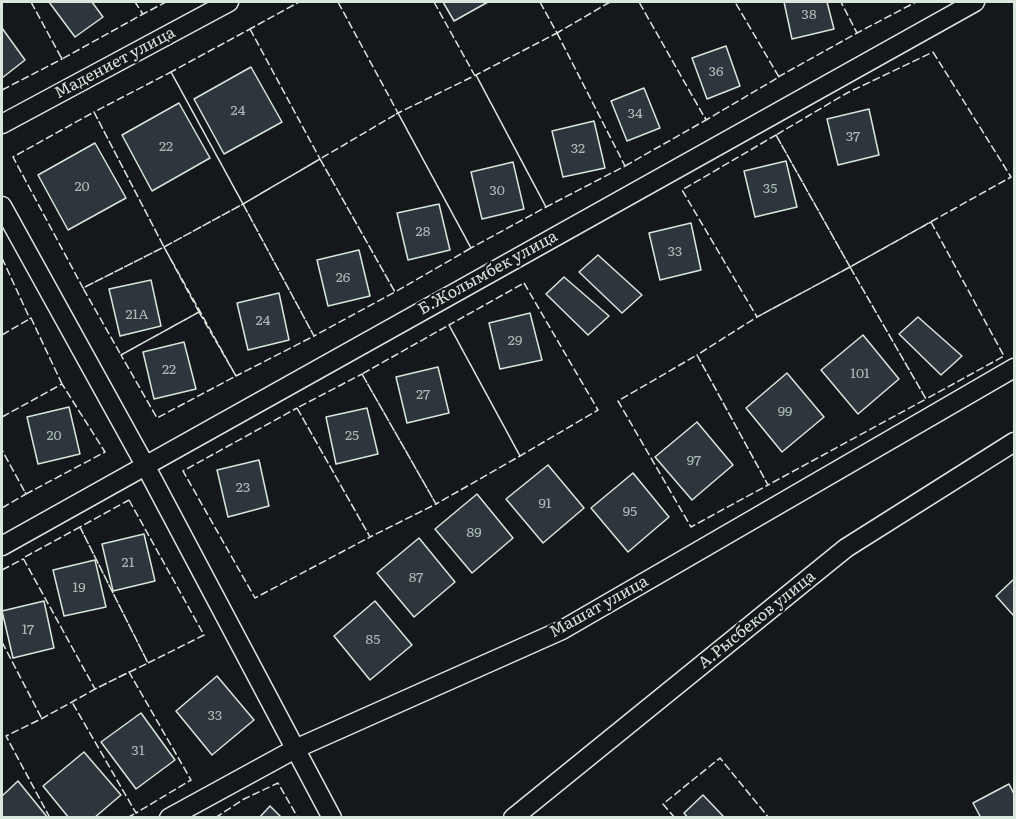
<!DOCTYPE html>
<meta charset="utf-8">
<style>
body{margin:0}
#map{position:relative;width:1016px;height:819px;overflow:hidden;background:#14181c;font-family:Literata,serif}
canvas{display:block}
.frame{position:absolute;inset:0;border:3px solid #d8e6dc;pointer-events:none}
</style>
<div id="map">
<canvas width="1016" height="819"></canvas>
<div class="frame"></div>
</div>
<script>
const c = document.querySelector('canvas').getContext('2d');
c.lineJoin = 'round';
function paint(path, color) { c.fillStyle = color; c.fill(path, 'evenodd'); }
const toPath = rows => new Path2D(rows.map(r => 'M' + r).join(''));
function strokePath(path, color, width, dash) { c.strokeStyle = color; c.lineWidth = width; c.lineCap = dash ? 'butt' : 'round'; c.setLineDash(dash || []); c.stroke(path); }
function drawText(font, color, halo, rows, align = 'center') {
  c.font = font + ' Literata,serif'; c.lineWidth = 4.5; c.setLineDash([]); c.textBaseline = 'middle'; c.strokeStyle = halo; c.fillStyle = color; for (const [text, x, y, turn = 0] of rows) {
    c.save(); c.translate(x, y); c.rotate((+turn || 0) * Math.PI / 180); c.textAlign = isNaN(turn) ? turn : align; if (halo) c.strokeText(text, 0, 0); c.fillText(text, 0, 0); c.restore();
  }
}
const building = toPath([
 [49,2,92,2,103,17,75,37,49,2],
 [443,2,488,2,454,21,443,2],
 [784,2,827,2,834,29,792,39,784,2],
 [2,28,25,60,2,78,2,28],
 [726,46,740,86,707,99,692,58,726,46],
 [251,67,282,122,224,154,194,99,251,67],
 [644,88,660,128,627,141,611,101,644,88],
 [179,103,210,158,152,191,122,135,179,103],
 [869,109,879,155,838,165,827,119,869,109],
 [594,121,605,168,563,177,552,131,594,121],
 [95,143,126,198,68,230,38,175,95,143],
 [786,161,797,207,755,217,744,171,786,161],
 [513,162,524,209,482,219,471,172,513,162],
 [439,204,450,250,408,260,397,213,439,204],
 [691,223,701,270,660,280,649,233,691,223],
 [359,250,370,296,328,306,317,260,359,250],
 [598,255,642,295,622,313,579,272,598,255],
 [564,277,609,316,588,335,546,294,564,277],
 [151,280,161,326,120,336,109,289,151,280],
 [279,293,289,340,248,350,237,303,279,293],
 [530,313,542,360,500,369,489,323,530,313],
 [918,317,962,356,941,375,899,334,918,317],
 [863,335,899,379,858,414,821,370,863,335],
 [184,342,196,389,154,399,143,352,184,342],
 [438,367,449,413,407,423,396,377,438,367],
 [787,373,824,417,782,452,746,408,787,373],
 [69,407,80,454,38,464,27,417,69,407],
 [367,408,378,454,336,464,326,417,367,408],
 [697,422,733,465,692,500,655,457,697,422],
 [259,460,269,506,228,517,217,470,259,460],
 [548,465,584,508,543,543,506,499,548,465],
 [633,473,669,517,628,552,591,508,633,473],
 [477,494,513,538,472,573,435,529,477,494],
 [144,534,155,581,113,591,102,544,144,534],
 [419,538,455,582,414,617,377,573,419,538],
 [95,560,106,607,64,616,53,570,95,560],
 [1014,579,1014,616,996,596,1014,579],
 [44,601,54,648,13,658,2,611,44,601],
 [375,601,412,645,370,680,334,636,375,601],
 [217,676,254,720,212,755,176,711,217,676],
 [141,713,175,760,136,789,101,742,141,713],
 [84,752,121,795,94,818,69,818,43,786,84,752],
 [18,781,48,818,2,818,2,796,18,781],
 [1009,784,1014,794,1014,818,981,818,973,803,1009,784],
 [703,795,723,816,721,818,688,818,684,813,703,795],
 [270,806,282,818,259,818,270,806]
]);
const street = toPath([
 [2,124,229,2],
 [2,206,145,465,332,818],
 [2,546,975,2],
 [169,818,295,749,562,630,1014,368],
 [513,818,846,548,1014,442]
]);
const fence = toPath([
 [31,2,62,59,143,14,135,2],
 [338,2,398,113,396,114],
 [434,2,475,76],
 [540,2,557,33,555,34],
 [141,12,143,14,166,2],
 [250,29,320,159,243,204,171,72,250,29],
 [251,31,250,29,299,2],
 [856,31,857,33,916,2],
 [557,33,625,166,546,207,476,75,557,33],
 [558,34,557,33,610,2],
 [933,52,1011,177,850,267,776,135,847,93,933,52],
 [171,72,243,204,164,247,94,112,171,72],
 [476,75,546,207,471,248,398,113,476,75],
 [778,77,857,33,841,2],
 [2,90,62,59,61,57],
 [94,112,164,247,83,288,13,157,94,112],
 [398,113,471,248,395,292,320,159,398,113],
 [705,117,706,120,779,77,735,2],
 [776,135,850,267,757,317,682,190,776,135],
 [320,159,395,292,314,336,243,204,320,159],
 [625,166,706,120,639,2],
 [243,204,314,336,236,376,164,247,243,204],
 [931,222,1004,356,926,399,850,267,931,222],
 [164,247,199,312,121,355,83,288,164,247],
 [2,258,30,319],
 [850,267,926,399,768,485,697,355,757,317,850,267],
 [524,283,598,410,520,456,449,325,524,283],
 [199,312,236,376,157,418,121,355,199,312],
 [449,325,520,456,436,504,362,374,449,325],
 [2,335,31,318,62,384],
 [697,355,768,485,691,527,618,401,697,355],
 [362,374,436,504,370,537,297,408,362,374],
 [297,408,370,537,255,598,183,471,297,408],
 [2,417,62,384,105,452,26,494,2,450],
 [129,500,204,635,148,663,80,527,129,500],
 [2,508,26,494,25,492],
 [80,527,148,663,95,689,23,558,80,527],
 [2,570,23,559],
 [2,642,42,719],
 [50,818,6,736,41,719,72,702,95,689,129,672,191,780,136,813,72,702],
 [127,818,136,813,135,811],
 [215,818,244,799,278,783,298,818],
 [675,818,663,804,720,758,769,818]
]);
const numberNames = [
 ["38",809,15],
 ["36",716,72],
 ["24",238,111],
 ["34",635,114],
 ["37",853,137],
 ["22",166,147],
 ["32",578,149],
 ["20",82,187],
 ["35",770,189],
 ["30",497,191],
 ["28",423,232],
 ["33",675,252],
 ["26",343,278],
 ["21A",137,315],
 ["24",263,321],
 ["29",515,341],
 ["22",169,370],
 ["101",860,374],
 ["27",423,395],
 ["99",785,412],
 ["20",54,436],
 ["25",352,436],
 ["97",694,461],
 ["23",243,488],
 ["91",545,504],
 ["95",630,512],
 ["89",474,533],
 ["21",128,563],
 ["87",416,578],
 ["19",79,588],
 ["17",28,630],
 ["85",373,640],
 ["33",215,716],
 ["31",138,751]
];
const streetNames = [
 ["Мадениет улица",115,63,-28],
 ["Б.Жолымбек улица",488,273,-29],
 ["Машат улица",599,607,-29],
 ["А.Рысбеков улица",757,620,-39]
];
paint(building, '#2c363c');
strokePath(building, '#d8e6dc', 1.5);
strokePath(street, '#d8e6dc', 21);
strokePath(street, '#14181c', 18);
strokePath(fence, '#d8e6dc', 1.5, [8, 3]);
drawText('14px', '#adbab4', null, numberNames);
drawText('16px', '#d8e6dc', '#14181c', streetNames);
</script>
